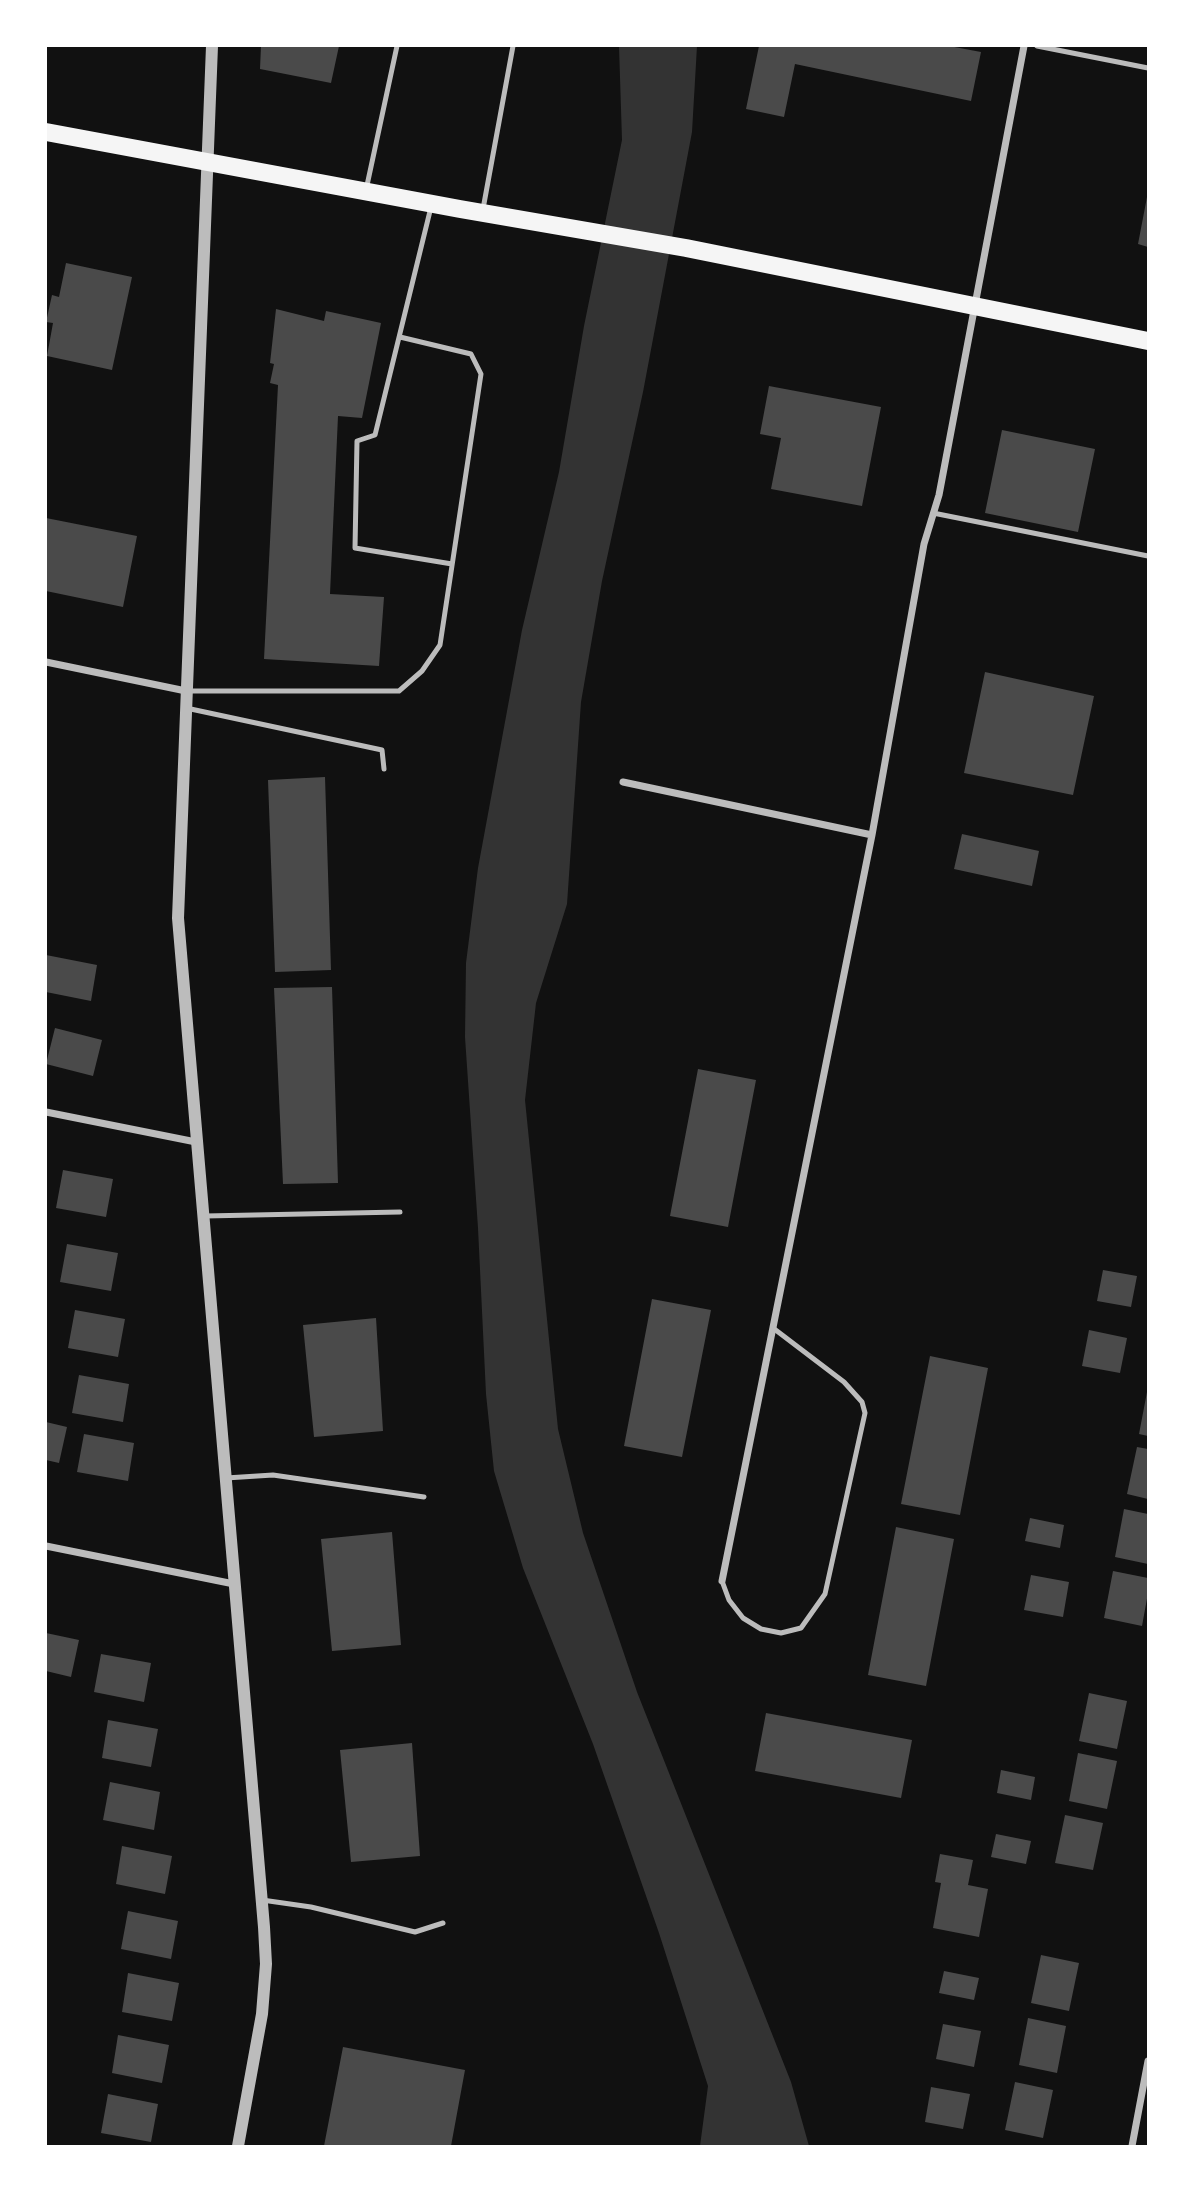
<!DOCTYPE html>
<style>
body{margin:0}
#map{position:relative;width:1194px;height:2192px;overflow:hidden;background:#111;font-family:"Asap Condensed",sans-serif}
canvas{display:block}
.frame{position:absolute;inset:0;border:47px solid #fff;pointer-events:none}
</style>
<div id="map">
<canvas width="1194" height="2192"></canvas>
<div class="frame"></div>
</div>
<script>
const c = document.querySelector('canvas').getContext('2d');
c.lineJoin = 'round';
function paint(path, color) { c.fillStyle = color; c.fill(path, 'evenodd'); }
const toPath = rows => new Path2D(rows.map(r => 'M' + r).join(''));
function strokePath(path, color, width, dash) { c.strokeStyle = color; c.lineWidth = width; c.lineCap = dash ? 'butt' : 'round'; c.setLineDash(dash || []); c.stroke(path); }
const water = toPath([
 [619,46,697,46,692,132,643,392,602,581,581,702,567,904,536,1003,525,1100,558,1429,583,1533,637,1692,791,2082,809,2146,700,2146,708,2086,659,1933,593,1744,523,1568,494,1471,486,1394,478,1228,465,1037,466,963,478,868,522,630,559,472,584,326,622,140]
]);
const building = toPath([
 [261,46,339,46,331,83,260,69],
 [759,46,949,46,981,52,971,101,795,64,784,117,746,109],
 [1147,197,1148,197,1148,247,1138,244],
 [66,263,132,277,112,370,47,356,53,323,46,322,52,295,59,297],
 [276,309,324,321,326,311,381,323,362,418,338,416,330,594,384,597,379,666,264,659,278,385,270,383,274,364,270,363],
 [769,386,881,407,862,506,771,489,781,438,760,434],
 [1002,430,1095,449,1078,532,985,513],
 [46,518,137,536,123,607,46,591],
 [985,672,1094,696,1073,795,964,773],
 [325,777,331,970,275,972,268,780],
 [962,834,1039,851,1032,886,954,869],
 [46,955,97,965,91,1001,46,992],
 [332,987,338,1183,283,1184,274,988],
 [55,1028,102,1040,93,1076,46,1064],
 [698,1069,756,1080,728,1227,670,1216],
 [63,1170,113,1179,106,1217,56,1208],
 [67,1244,118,1253,111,1291,60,1282],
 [1103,1270,1137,1276,1131,1307,1097,1301],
 [652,1299,711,1310,682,1457,624,1446],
 [75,1310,125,1319,118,1357,68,1348],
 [376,1318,383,1431,314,1437,303,1325],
 [1089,1330,1127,1338,1120,1373,1082,1366],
 [930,1356,988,1368,960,1515,901,1504],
 [79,1375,129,1384,123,1422,72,1413],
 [1147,1392,1148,1392,1148,1436,1139,1434],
 [46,1422,67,1427,59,1463,46,1460],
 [84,1434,134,1443,128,1481,77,1472],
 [1137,1447,1148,1449,1148,1499,1127,1494],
 [1124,1509,1148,1514,1148,1564,1115,1557],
 [1030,1518,1064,1525,1060,1548,1025,1541],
 [896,1527,954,1539,926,1686,868,1675],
 [392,1532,401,1645,332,1651,321,1539],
 [1113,1571,1148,1578,1148,1593,1142,1626,1104,1618],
 [1031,1575,1069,1582,1063,1617,1024,1610],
 [46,1633,79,1640,71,1677,46,1671],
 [101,1654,151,1663,144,1702,94,1692],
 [1089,1693,1127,1701,1117,1749,1079,1741],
 [766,1713,912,1740,901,1798,755,1771],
 [108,1720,158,1729,151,1767,102,1758],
 [412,1743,420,1856,351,1862,340,1750],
 [1078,1753,1117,1761,1107,1809,1069,1801],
 [1001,1770,1035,1777,1031,1800,997,1793],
 [110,1782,160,1792,154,1830,103,1820],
 [1065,1815,1103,1823,1093,1870,1055,1863],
 [996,1834,1031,1841,1026,1864,991,1857],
 [122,1846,172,1856,165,1894,116,1884],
 [940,1854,973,1860,968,1885,988,1889,979,1937,933,1928,941,1883,935,1882],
 [128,1911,178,1921,171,1959,121,1949],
 [1041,1955,1079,1963,1069,2011,1031,2003],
 [944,1971,979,1978,974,2000,939,1993],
 [128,1973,179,1983,172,2021,122,2012],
 [1028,2018,1066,2026,1057,2073,1019,2065],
 [943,2024,981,2031,974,2067,936,2059],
 [118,2035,169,2045,162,2083,112,2073],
 [343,2047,465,2070,451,2146,324,2146],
 [1015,2082,1053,2090,1043,2138,1005,2130],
 [931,2087,970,2094,963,2129,925,2122],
 [108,2094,158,2104,151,2142,101,2133]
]);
const service = toPath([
 [1037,46,1148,68],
 [366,190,397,46],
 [431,207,375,435,357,441,355,548,452,564],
 [483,209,513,46],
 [933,513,1148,556],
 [186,691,399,691,422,671,440,645,481,374,471,354,400,337],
 [186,708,382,750,384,769],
 [205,1216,400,1212],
 [226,1478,273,1475,424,1497],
 [722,1581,729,1600,743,1618,761,1629,781,1633,801,1628,825,1594,865,1413,862,1402,844,1382,773,1328],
 [262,1900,311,1907,415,1932,443,1923]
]);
const minor = toPath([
 [46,662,186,691],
 [623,782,872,835],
 [46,1112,196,1142],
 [46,1546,234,1584],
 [722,1581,872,835,924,544,939,495,1024,46],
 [1132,2146,1148,2061]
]);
const tertiary = toPath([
 [212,46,178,918,264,1927,266,1964,262,2014,238,2146]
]);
const primary = toPath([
 [46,132,460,209,686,248,1148,341]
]);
paint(water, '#333');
paint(building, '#4a4a4a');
strokePath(service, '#bcbcbc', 5);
strokePath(minor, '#bcbcbc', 7);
strokePath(tertiary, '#bcbcbc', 12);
strokePath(primary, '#f5f5f5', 18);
</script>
